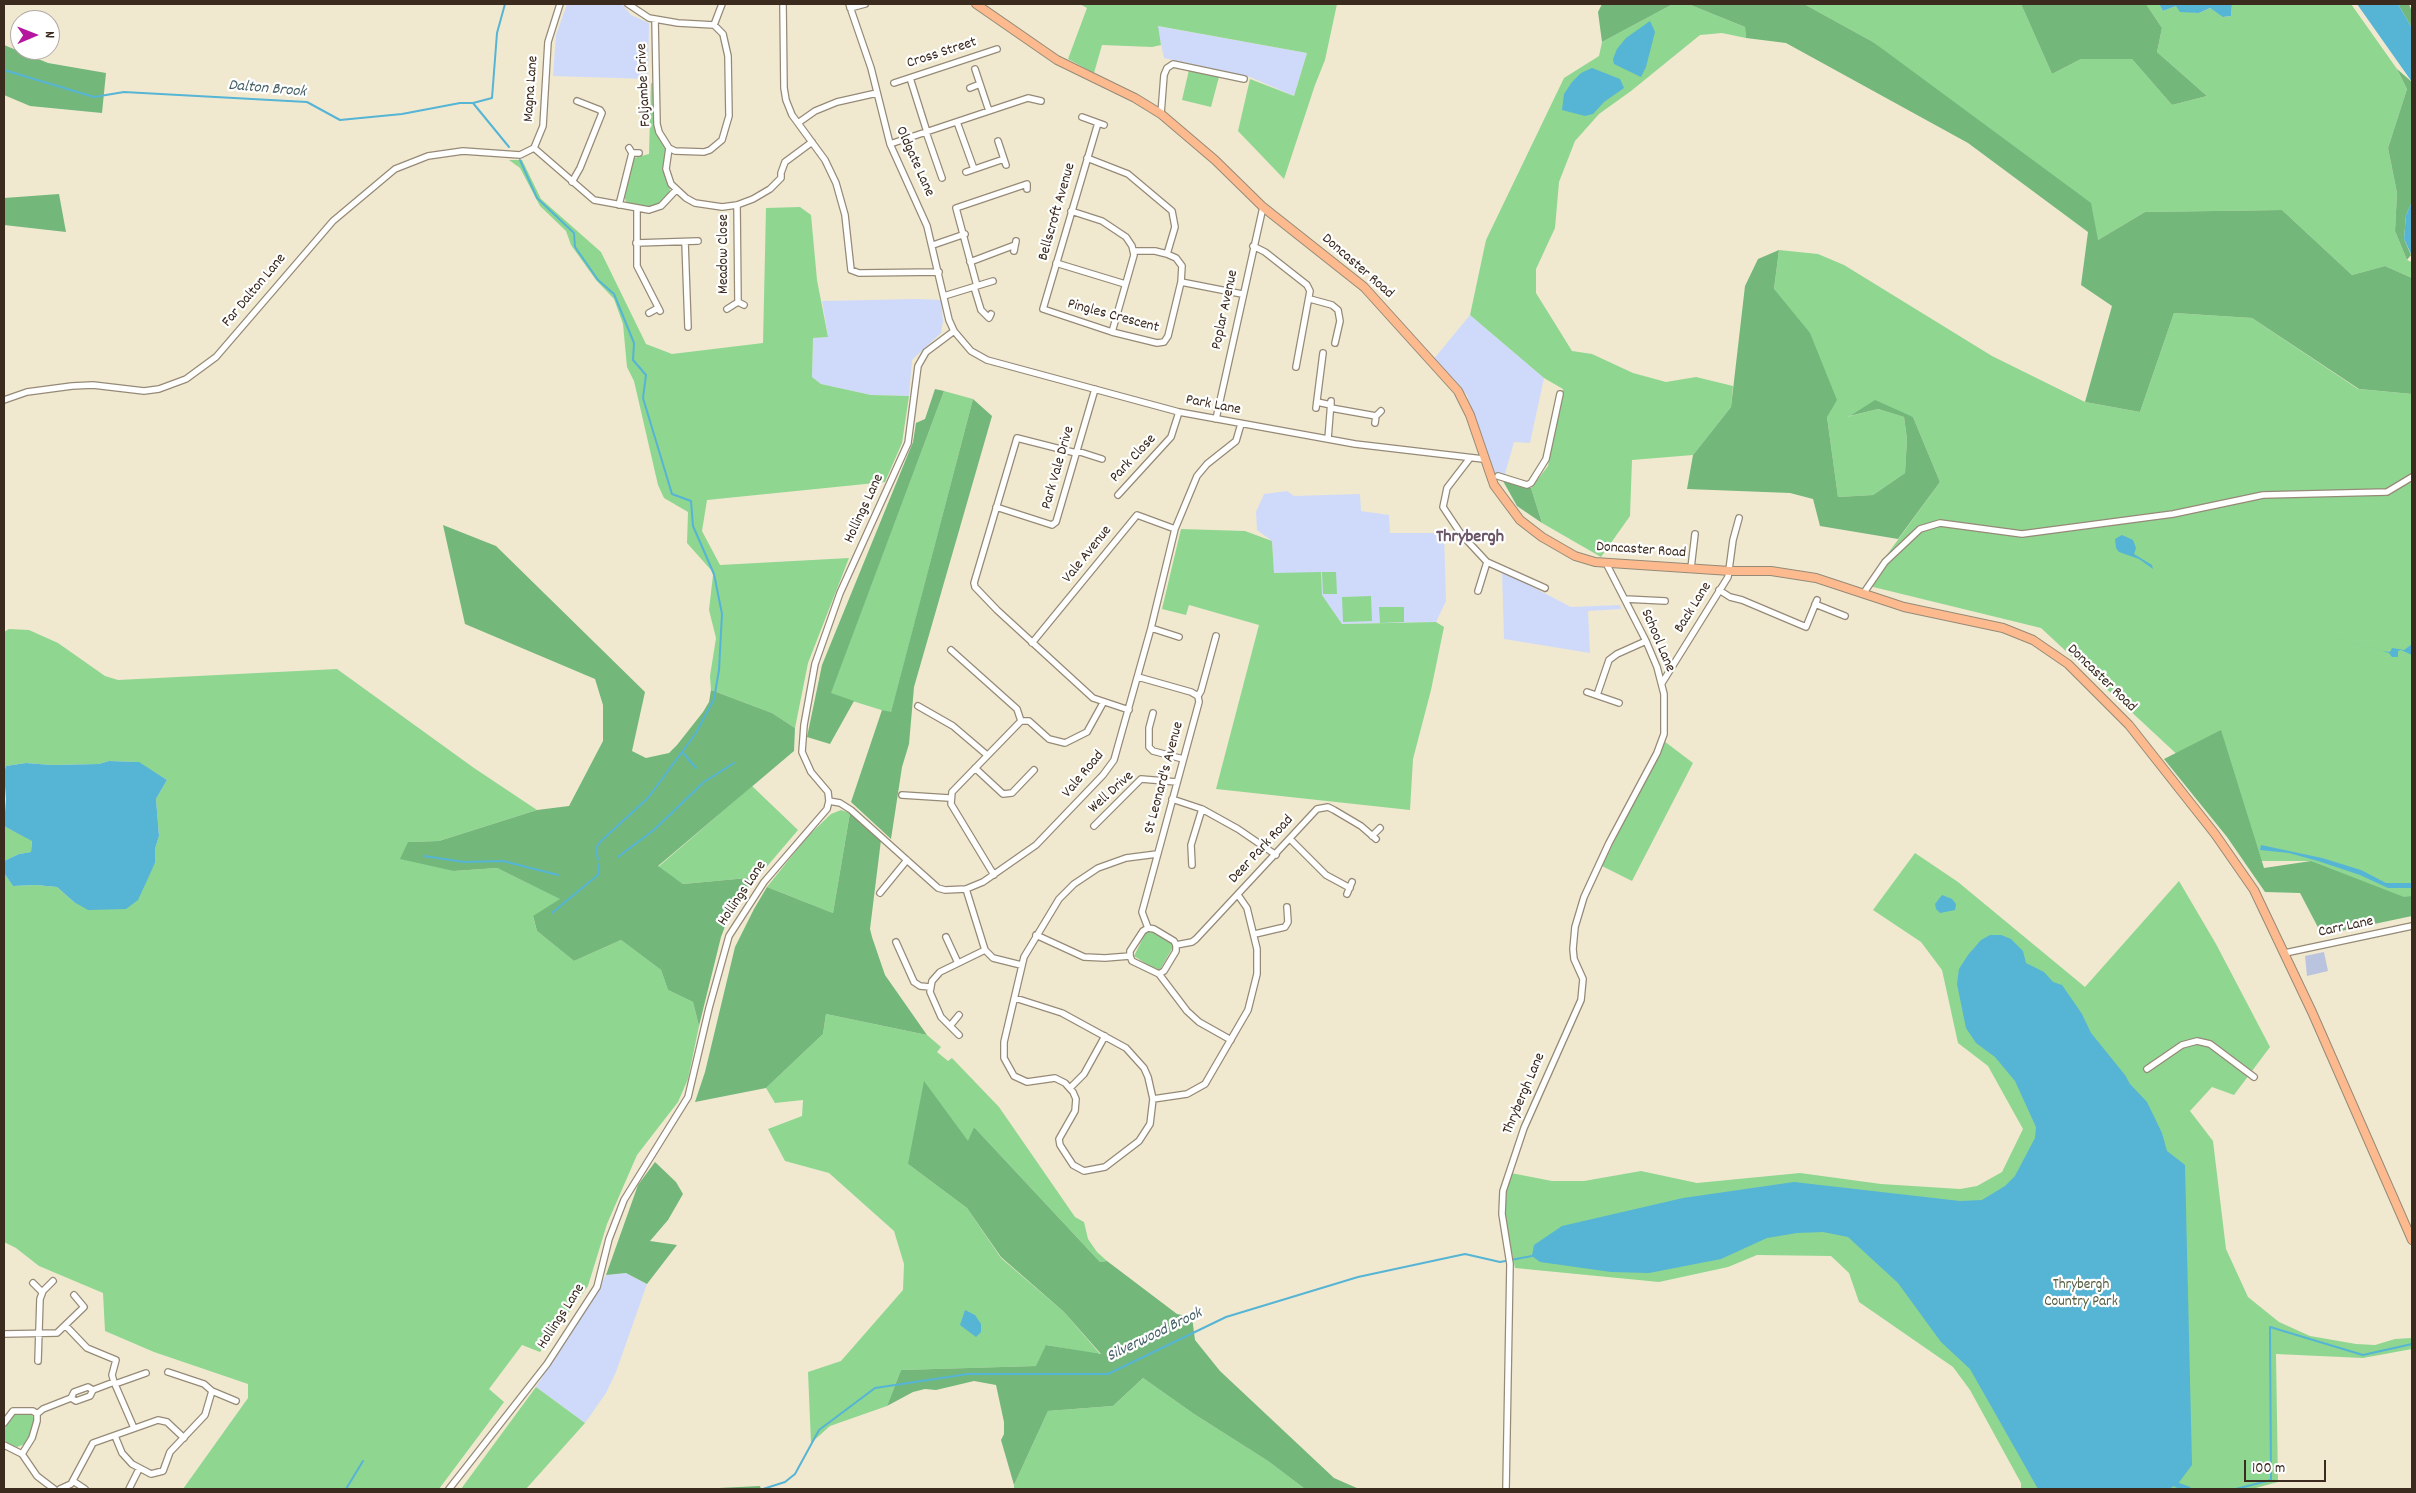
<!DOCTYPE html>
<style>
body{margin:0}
#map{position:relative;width:2416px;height:1493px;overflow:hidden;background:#f0e9d0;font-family:Dekko,sans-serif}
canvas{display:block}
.frame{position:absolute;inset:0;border:5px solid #3b2a1e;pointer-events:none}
.north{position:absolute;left:10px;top:10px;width:50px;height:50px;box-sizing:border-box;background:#fff;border:1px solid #b1aaa5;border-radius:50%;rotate:89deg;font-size:14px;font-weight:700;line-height:20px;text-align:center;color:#3b2a1e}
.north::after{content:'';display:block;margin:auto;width:18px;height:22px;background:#b5179e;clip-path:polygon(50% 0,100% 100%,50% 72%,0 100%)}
.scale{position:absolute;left:2244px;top:1460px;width:82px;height:22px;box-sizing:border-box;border:2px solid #3b2a1e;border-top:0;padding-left:6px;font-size:15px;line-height:18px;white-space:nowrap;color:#3b2a1e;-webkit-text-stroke:4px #fff;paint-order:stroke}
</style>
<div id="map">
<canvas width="2416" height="1493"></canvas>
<div class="frame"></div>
<div class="north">N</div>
<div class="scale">100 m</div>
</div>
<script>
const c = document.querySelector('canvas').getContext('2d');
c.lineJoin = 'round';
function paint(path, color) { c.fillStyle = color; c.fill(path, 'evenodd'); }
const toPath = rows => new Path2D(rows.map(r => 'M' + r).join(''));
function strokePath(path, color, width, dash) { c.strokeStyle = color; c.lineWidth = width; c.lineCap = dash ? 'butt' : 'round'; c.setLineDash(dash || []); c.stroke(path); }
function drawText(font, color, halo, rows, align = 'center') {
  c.font = font + ' Dekko,sans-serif'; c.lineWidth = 4.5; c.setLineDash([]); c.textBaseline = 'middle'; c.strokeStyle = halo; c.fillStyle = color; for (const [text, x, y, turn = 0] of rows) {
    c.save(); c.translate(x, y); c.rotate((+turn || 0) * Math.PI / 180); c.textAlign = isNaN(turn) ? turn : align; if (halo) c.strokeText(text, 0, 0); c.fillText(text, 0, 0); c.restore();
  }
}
const built = toPath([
 [567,4,622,4,631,15,649,23,648,79,553,76,556,35],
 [1157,26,1307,53,1294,96,1250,77,1164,58],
 [917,299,941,300,943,321,941,333,912,360,909,396,871,395,821,384,812,377,813,338,828,337,822,301],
 [1470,315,1544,378,1530,443,1514,442,1503,481,1493,471,1485,453,1467,395,1433,360],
 [1287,491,1294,496,1360,494,1361,511,1389,515,1390,533,1444,533,1446,601,1436,622,1342,624,1322,595,1274,573,1272,541,1257,530,1256,512,1264,494],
 [1502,571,1571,607,1620,605,1621,609,1588,611,1590,653,1504,639],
 [626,1273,647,1284,616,1372,606,1393,585,1423,536,1387,606,1275]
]);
const industrial = toPath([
 [2324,952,2328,971,2307,976,2305,956]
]);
const green = toPath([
 [1080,4,1337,4,1325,60,1315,85,1284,179,1238,131,1250,79,1294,96,1307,53,1158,26,1161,45,1152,47,1102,45,1094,73,1068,59,1087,8],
 [1673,4,1688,4,1745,27,1746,38,1722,33,1700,35,1631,91,1599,114,1575,141,1559,182,1555,228,1536,269,1536,293,1572,351,1592,354,1633,373,1666,382,1696,377,1733,386,1731,407,1693,455,1632,460,1630,516,1601,557,1542,523,1531,488,1548,466,1563,389,1544,378,1470,315,1486,240,1564,78,1599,56,1602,42],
 [1804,4,2021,4,2052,74,2081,59,2132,59,2172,105,2207,96,2157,52,2162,28,2146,4,2159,4,2163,11,2176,6,2191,12,2199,13,2210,8,2224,17,2231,16,2232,4,2351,4,2397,69,2407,89,2388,148,2397,193,2395,231,2407,260,2412,262,2412,278,2385,266,2352,275,2282,210,2145,212,2098,240,1873,42],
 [1189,70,1219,77,1211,107,1182,100],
 [651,83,653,84,655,130,666,150,663,170,670,189,669,193,660,203,645,208,627,204,624,196,634,158,649,154],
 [509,160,522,160,541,199,601,252,646,344,672,354,763,343,766,208,800,207,811,215,817,280,828,337,813,338,812,377,821,384,871,395,909,396,902,443,885,482,707,500,702,531,720,565,849,558,808,663,795,728,772,713,711,690,710,676,716,638,709,610,713,575,711,570,687,543,688,512,664,498,658,485,634,381,627,367,623,324,614,299,596,280,571,245,566,231,540,206,520,168],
 [1779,250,1818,254,1844,265,1992,356,2085,402,2140,412,2174,313,2252,318,2358,389,2412,394,2412,914,2311,861,2257,861,2182,759,2041,628,1865,585,1940,482,1913,417,1874,406,1847,417,1878,409,1904,417,1907,439,1905,473,1873,495,1838,497,1827,417,1774,289],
 [944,391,973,399,891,713,830,694],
 [1181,529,1245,531,1272,541,1274,573,1321,572,1322,595,1342,624,1436,622,1444,627,1431,690,1413,759,1410,810,1216,789,1259,625,1189,605,1186,615,1162,609],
 [1322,572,1336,572,1337,594,1323,594],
 [1371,596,1372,621,1343,622,1342,597],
 [1379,607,1404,607,1404,622,1380,623],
 [9,629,29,630,58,643,105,676,118,680,337,669,474,768,537,810,439,841,408,842,454,871,497,868,561,899,533,917,537,931,574,961,621,940,661,970,668,990,693,1002,699,1026,688,1079,678,1102,637,1155,607,1224,588,1286,540,1352,522,1345,489,1389,504,1402,439,1489,183,1489,248,1398,248,1384,154,1352,105,1331,103,1293,39,1266,16,1248,4,1242,4,862,4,873,13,886,36,885,57,887,74,902,146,880,155,863,155,849,159,836,156,799,167,780,138,762,109,761,99,764,52,765,26,763,6,766,4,773,4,632],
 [1664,741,1693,763,1632,881,1602,866],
 [752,786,798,830,758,877,683,884,658,867],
 [841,810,850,813,833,913,767,887,807,837,831,814],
 [4,826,32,840,31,852,19,854,4,861],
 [1915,853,1958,882,2085,987,2179,881,2216,944,2270,1047,2234,1095,2212,1087,2190,1111,2213,1141,2226,1249,2248,1297,2279,1322,2310,1336,2356,1344,2375,1345,2395,1339,2412,1338,2412,1349,2363,1358,2276,1354,2278,1482,2252,1489,2021,1489,2021,1483,1970,1390,1953,1367,1859,1302,1849,1273,1831,1256,1757,1255,1728,1267,1659,1282,1515,1268,1504,1212,1505,1194,1511,1173,1552,1181,1584,1181,1641,1171,1697,1183,1800,1173,1881,1184,1960,1189,1977,1186,2002,1172,2023,1129,1988,1066,1958,1043,1942,970,1921,942,1873,910],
 [1150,931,1172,943,1173,947,1161,968,1157,971,1134,956,1146,932],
 [826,1014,927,1035,941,1047,937,1052,948,1061,952,1058,999,1107,1075,1217,1084,1222,1088,1239,1097,1252,1107,1261,1100,1262,974,1127,969,1141,908,1164,967,1208,1001,1258,1064,1312,1101,1355,1047,1345,1037,1366,901,1370,887,1406,830,1426,811,1443,808,1372,841,1361,903,1290,904,1264,894,1231,829,1173,785,1161,768,1129,802,1116,803,1100,775,1103,766,1088,823,1034],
 [1143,1378,1194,1414,1268,1461,1305,1489,1014,1489,1014,1485,1048,1411,1113,1406],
 [536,1387,585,1423,526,1489,461,1489],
 [31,1413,34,1419,30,1436,25,1444,17,1447,7,1443,4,1439,4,1432,8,1419,13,1414]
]);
const forest = toPath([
 [1602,4,1673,4,1602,42,1598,12],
 [1688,4,1804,4,1873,42,2091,203,2098,240,2145,212,2282,210,2352,275,2385,266,2412,278,2412,394,2359,389,2252,318,2174,313,2140,412,2085,402,2112,306,2081,285,2088,232,1968,143,1786,43,1746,38,1745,27],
 [2021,4,2146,4,2162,28,2157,52,2207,96,2172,105,2132,59,2081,59,2052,74],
 [2398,4,2409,4,2412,12,2412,28],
 [4,45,48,63,106,73,102,113,30,106,4,95],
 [2397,69,2412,82,2412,202,2406,215,2404,239,2411,255,2407,260,2395,231,2397,193,2388,148,2407,89],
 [59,194,66,232,4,225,4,198],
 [1779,250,1774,289,1810,333,1837,400,1827,417,1838,497,1873,495,1905,473,1907,439,1904,417,1878,409,1850,416,1875,400,1913,417,1940,482,1898,539,1820,526,1813,499,1790,493,1687,489,1693,455,1731,407,1745,286,1758,259],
 [935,389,944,391,831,693,854,701,830,744,807,737,822,665,913,442,916,423,925,419],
 [973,399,992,416,914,687,909,744,902,767,891,839,851,802,882,710,891,712],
 [1503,481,1531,488,1542,523,1517,506],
 [443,525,496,546,645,692,632,751,646,758,669,753,677,745,703,712,709,702,711,690,772,713,795,728,794,751,658,866,683,884,758,877,733,905,721,937,699,1026,693,1002,668,990,661,970,621,940,574,961,537,931,533,916,560,899,497,868,454,871,400,859,408,842,439,841,537,810,569,806,603,741,603,705,595,679,465,624],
 [2221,730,2264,868,2311,861,2404,897,2412,896,2412,916,2322,935,2300,893,2265,892,2227,837,2164,759],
 [850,813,881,840,870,929,872,937,885,975,927,1035,826,1014,823,1034,766,1088,695,1102,705,1072,735,947,754,909,767,887,833,913],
 [924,1081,968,1141,974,1127,1100,1262,1107,1261,1177,1314,1192,1317,1195,1340,1220,1371,1334,1478,1359,1489,1305,1489,1268,1461,1194,1414,1143,1378,1113,1406,1048,1411,1014,1485,1001,1440,1004,1434,1004,1422,996,1385,974,1381,936,1390,925,1389,913,1392,887,1406,901,1370,1036,1366,1046,1345,1101,1354,1064,1312,1001,1257,967,1208,908,1164],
 [655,1162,676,1182,683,1194,668,1220,650,1241,677,1245,647,1284,626,1273,606,1275,638,1185],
 [760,1486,761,1489,698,1489]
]);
const water = toPath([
 [2159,4,2232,4,2231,16,2223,17,2210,8,2199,13,2180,12,2176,6,2163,11],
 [2357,4,2398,4,2412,28,2412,82],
 [1650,21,1655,32,1646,67,1641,77,1614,64,1613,59,1617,49,1626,38],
 [1592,68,1620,79,1624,88,1604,102,1593,114,1585,116,1562,110,1564,94,1572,82,1581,73],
 [2412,202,2412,256,2404,239,2406,215],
 [2122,535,2133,540,2136,548,2134,554,2152,565,2153,569,2139,559,2119,552,2116,548,2115,539],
 [2311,630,2382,651,2390,652,2392,648,2404,650,2411,645,2412,655,2401,650,2398,651,2398,657,2392,657,2389,653],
 [109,761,139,762,167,780,156,799,159,836,155,849,155,863,138,900,126,909,88,910,74,902,57,887,36,885,13,886,4,873,4,861,19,854,31,852,32,841,4,826,6,799,4,773,6,766,26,763,52,765,99,764],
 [2261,845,2322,858,2361,870,2386,883,2412,883,2412,888,2388,888,2360,875,2318,861,2289,853,2260,850],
 [1942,895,1952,899,1956,904,1955,910,1940,913,1936,909,1935,904],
 [1990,935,2001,935,2011,939,2023,951,2026,963,2044,972,2053,982,2062,985,2082,1014,2091,1033,2125,1075,2130,1084,2147,1102,2162,1133,2167,1151,2185,1165,2192,1465,2177,1485,2168,1489,2038,1489,1970,1369,1941,1342,1898,1283,1848,1237,1823,1232,1797,1233,1767,1238,1721,1259,1649,1273,1611,1272,1540,1262,1532,1256,1534,1245,1562,1226,1683,1198,1794,1182,1960,1201,1982,1200,2005,1186,2015,1176,2035,1138,2036,1127,2015,1081,1995,1057,1976,1043,1966,1028,1957,984,1959,969,1968,955,1981,940],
 [965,1310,975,1315,981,1324,981,1332,976,1337,960,1325]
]);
const stream = toPath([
 [4,70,94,97,124,92,307,102,340,120,402,114,460,103,473,103,492,98,497,33,505,4],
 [473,103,509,147],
 [520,160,537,198,574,233,575,247,598,280,614,294,634,343,633,360,646,375,643,398,672,494,691,501,693,526,714,574,722,614,719,670,714,699,696,733,648,798,601,841,596,848,598,860],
 [683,753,696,768],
 [424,856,464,862,503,861,558,875],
 [618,857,655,829,704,782,734,763],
 [552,913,599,874,598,864],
 [346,1489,363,1461],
 [763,1489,785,1482,795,1474,819,1430,875,1388,968,1374,1108,1374,1226,1317,1358,1277,1465,1254,1500,1262,1532,1256],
 [2236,1489,2271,1480,2270,1327,2363,1355,2412,1344]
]);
const canal = toPath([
 [2177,1485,2188,1489]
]);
const minor = toPath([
 [628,4,649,18,678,23,714,25,723,34,728,56,729,116,722,140,710,150,704,152,675,151,669,148,659,132,657,124,655,19],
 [783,4,784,88,786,100,792,115,825,160,836,183,845,215,851,270,859,273,939,272],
 [849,4,871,68,890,144,927,226,949,320,954,331,971,351,987,360,1179,412,1355,444,1483,459],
 [850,8,865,4],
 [714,25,722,4],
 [975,69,989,111],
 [910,78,927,132],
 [894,83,997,49],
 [970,88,980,84],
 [1161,114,1164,75,1167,68,1173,64,1244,79],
 [1082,117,1104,125],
 [957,122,974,169],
 [798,123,815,111,837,102,877,93],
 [1098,123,1043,309,1112,332,1157,343,1164,342,1168,336,1181,282,1182,266,1176,258,1167,254,1155,251,1134,251],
 [926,132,942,178],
 [998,141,1006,165],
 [890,144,1028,98,1041,101],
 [534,148,594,200,649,210,661,206,676,190],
 [629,148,632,153,639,153],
 [669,148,666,169,671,184,686,198,695,203,722,207,737,205,753,199,770,189,781,178,781,173,785,162,812,142],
 [1087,158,1128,174,1172,211,1175,227,1167,254],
 [966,172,1004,159],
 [572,182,580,168,602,113,600,110,577,101],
 [619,205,632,153],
 [737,205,738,302],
 [637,209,637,266,660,311],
 [1071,211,1102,221,1126,237,1132,246,1134,255,1112,332],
 [685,242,688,327],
 [636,243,698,241],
 [933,245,965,234],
 [1253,246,1265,252,1307,285,1310,291,1296,367],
 [1014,251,1016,241],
 [970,262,1015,245],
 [1056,263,1125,284],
 [1181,282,1242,294],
 [977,286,956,208,1027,184,1027,189],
 [974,287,981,310,989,318,991,314],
 [944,296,993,281],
 [1310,299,1332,305,1338,310,1340,321,1335,343],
 [727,309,738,302,744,305],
 [649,313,658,308],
 [4,400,27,392,72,386,93,385,144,391,159,389,186,379,216,357,333,221,395,169,428,156,463,151,520,155,534,148,543,126,548,42,560,4],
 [1317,402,1331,405],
 [1316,408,1323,353],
 [1331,408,1376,416],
 [1216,419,1263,207],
 [1375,423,1376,416,1381,411],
 [1328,439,1331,401],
 [1077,451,1102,459],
 [1076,453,1017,438,974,583,975,587,997,610,1093,698,1129,710],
 [1470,458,1447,488,1443,507,1461,534,1487,562,1478,591],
 [1498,476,1527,485,1531,483,1546,459,1560,394],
 [1118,495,1171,437,1179,412],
 [996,507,1052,525,1056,522,1095,389],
 [1487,562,1545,588],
 [1691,568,1695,534],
 [1719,590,1730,597,1742,600,1806,627,1817,600],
 [1863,594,1885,562,1920,529,1940,523,2022,534,2173,514,2263,495,2387,492,2412,477],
 [1625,599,1665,601],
 [1815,604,1845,616],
 [1151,628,1179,637],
 [1032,643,1137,515,1175,529],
 [951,650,1017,709,1021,721],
 [1138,677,1191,692,1198,696],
 [1662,683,1728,577,1733,540,1739,518],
 [1587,692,1619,703],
 [1597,695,1609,660,1617,654,1646,641],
 [918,706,953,726,987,755],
 [1153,713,1149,728,1149,747,1153,751,1183,759],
 [975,768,1003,794,1012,793,1034,770],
 [902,795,949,798],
 [1172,799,1202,809,1238,829,1276,855],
 [829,801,840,803,851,810,938,888,945,890,966,889,983,882,1036,845,1103,775,1114,760,1151,628,1175,529,1197,476,1207,464,1236,441,1241,424],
 [1094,826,1141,779,1177,782],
 [1372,836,1380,828],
 [1290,839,1326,875,1350,888],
 [1192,865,1191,845,1202,809],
 [994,875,951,804,952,792,1021,721,1029,721,1049,739,1065,743,1087,732,1103,703],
 [966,889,985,950,993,958,1021,965],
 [880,893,907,860],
 [1347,894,1352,882],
 [1148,928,1142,912,1199,702,1198,696,1201,691,1216,636],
 [1255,934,1285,927,1288,922,1287,907],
 [1036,935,1084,957,1105,958,1130,956,1130,951,1143,931,1148,928,1154,929,1174,941,1176,945,1176,951,1164,971,1159,974],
 [946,937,958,963],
 [896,942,914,982,920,986,930,987],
 [1176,945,1192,942,1196,939,1317,809,1328,807,1334,810,1361,826,1376,839],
 [2285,953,2412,926],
 [1130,956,1132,961,1159,974],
 [1159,974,1187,1011,1199,1022,1231,1040],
 [1015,998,1062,1013,1126,1048,1144,1068,1148,1077,1153,1099,1150,1124,1139,1141,1105,1167,1084,1171,1073,1165,1060,1145,1059,1139,1075,1111,1076,1099,1073,1092,1065,1083,1055,1078,1027,1082,1014,1076,1004,1058,1004,1042,1024,957,1059,899,1074,884,1098,868,1126,858,1157,854],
 [950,1026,959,1015],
 [959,1035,941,1017,930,992,932,981,940,972,985,950],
 [2147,1069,2182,1045,2197,1041,2210,1044,2254,1077],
 [1070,1088,1084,1074,1105,1036],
 [1153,1099,1187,1094,1205,1084,1248,1010,1257,974,1257,949,1247,908,1238,895],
 [33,1283,42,1292],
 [66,1326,87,1348,116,1360,112,1375,114,1382,134,1428],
 [4,1334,57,1333,84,1307,74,1295],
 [38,1361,40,1299,43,1291,53,1281],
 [115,1384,146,1373],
 [212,1391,236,1401],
 [71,1398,76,1401,90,1396,93,1390],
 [37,1414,43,1409,71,1398,74,1392,88,1387,93,1390,114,1382],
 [4,1423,13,1411,33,1411,37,1414,37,1421,32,1438,22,1454],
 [115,1436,122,1453,132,1464,151,1474,163,1471,170,1452,205,1415,212,1391,204,1384,168,1372],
 [4,1445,22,1454,37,1476,54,1489],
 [73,1481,85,1489],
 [60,1489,71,1484,93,1443,158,1420,167,1422,184,1438],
 [129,1489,139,1469],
 [449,1489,547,1364,597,1287,609,1239,624,1200,688,1097,709,1008,729,936,764,882,827,809,829,801,828,792,811,772,802,752,804,725,815,664,840,593,908,443,918,366,926,352,954,331],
 [1506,1489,1510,1264,1502,1214,1503,1191,1524,1128,1581,1000,1583,979,1574,959,1573,949,1575,927,1584,897,1609,843,1657,753,1664,734,1664,694,1657,667,1646,641,1606,563]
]);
const major = toPath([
 [976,4,1057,60,1135,98,1161,114,1215,160,1263,207,1364,287,1458,391,1470,415,1494,485,1520,520,1542,537,1575,556,1595,562,1730,571,1771,571,1816,578,1904,607,2003,628,2033,640,2068,664,2129,725,2215,834,2254,890,2312,1012,2412,1240]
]);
const streetNames = [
 ["Cross Street",942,54,-18],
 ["Foljambe Drive",645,85,-93],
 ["Magna Lane",532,89,-86],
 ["Oldgate Lane",914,162,66],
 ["Bellscroft Avenue",1058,212,-74],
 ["Meadow Close",725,254,-90],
 ["Doncaster Road",1357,267,41],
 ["Far Dalton Lane",255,291,-50],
 ["Poplar Avenue",1226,310,-78],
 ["Pingles Crescent",1113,317,15],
 ["Park Lane",1213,406,11],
 ["Park Close",1134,459,-47],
 ["Park Vale Drive",1059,468,-74],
 ["Hollings Lane",865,509,-65],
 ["Doncaster Road",1641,551,4],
 ["Vale Avenue",1088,555,-51],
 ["Back Lane",1694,608,-58],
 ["School Lane",1657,641,67],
 ["Doncaster Road",2101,679,44],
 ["Vale Road",1084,775,-50],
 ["St Leonard's Avenue",1165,778,-75],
 ["Well Drive",1112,793,-42],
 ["Deer Park Road",1262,850,-47],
 ["Hollings Lane",743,894,-56],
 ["Carr Lane",2346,928,-12],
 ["Thrybergh Lane",1525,1094,-67],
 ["Hollings Lane",562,1317,-57]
];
const parkNames = [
 ["Thrybergh",2081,1286],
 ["Country Park",2081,1303]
];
const waterNames = [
 ["Dalton Brook",267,90,5],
 ["Silverwood Brook",1155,1336,-26]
];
const quarterNames = [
 ["Thrybergh",1470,539]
];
paint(built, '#cfdafa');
paint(industrial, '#bac4de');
paint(green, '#8fd691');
paint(forest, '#73b77b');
paint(water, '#56b4d5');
strokePath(stream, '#56b4d5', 2);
strokePath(canal, '#56b4d5', 5.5);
strokePath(minor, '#968a77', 8);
strokePath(major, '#968a77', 10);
strokePath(minor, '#fff', 5.5);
strokePath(major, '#fcba8e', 8);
drawText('15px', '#3b2a1e', '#fff', streetNames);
drawText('15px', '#545e40', '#fff', parkNames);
drawText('italic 16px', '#466167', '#fff', waterNames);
drawText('bold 18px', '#6b5667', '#fff', quarterNames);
</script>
